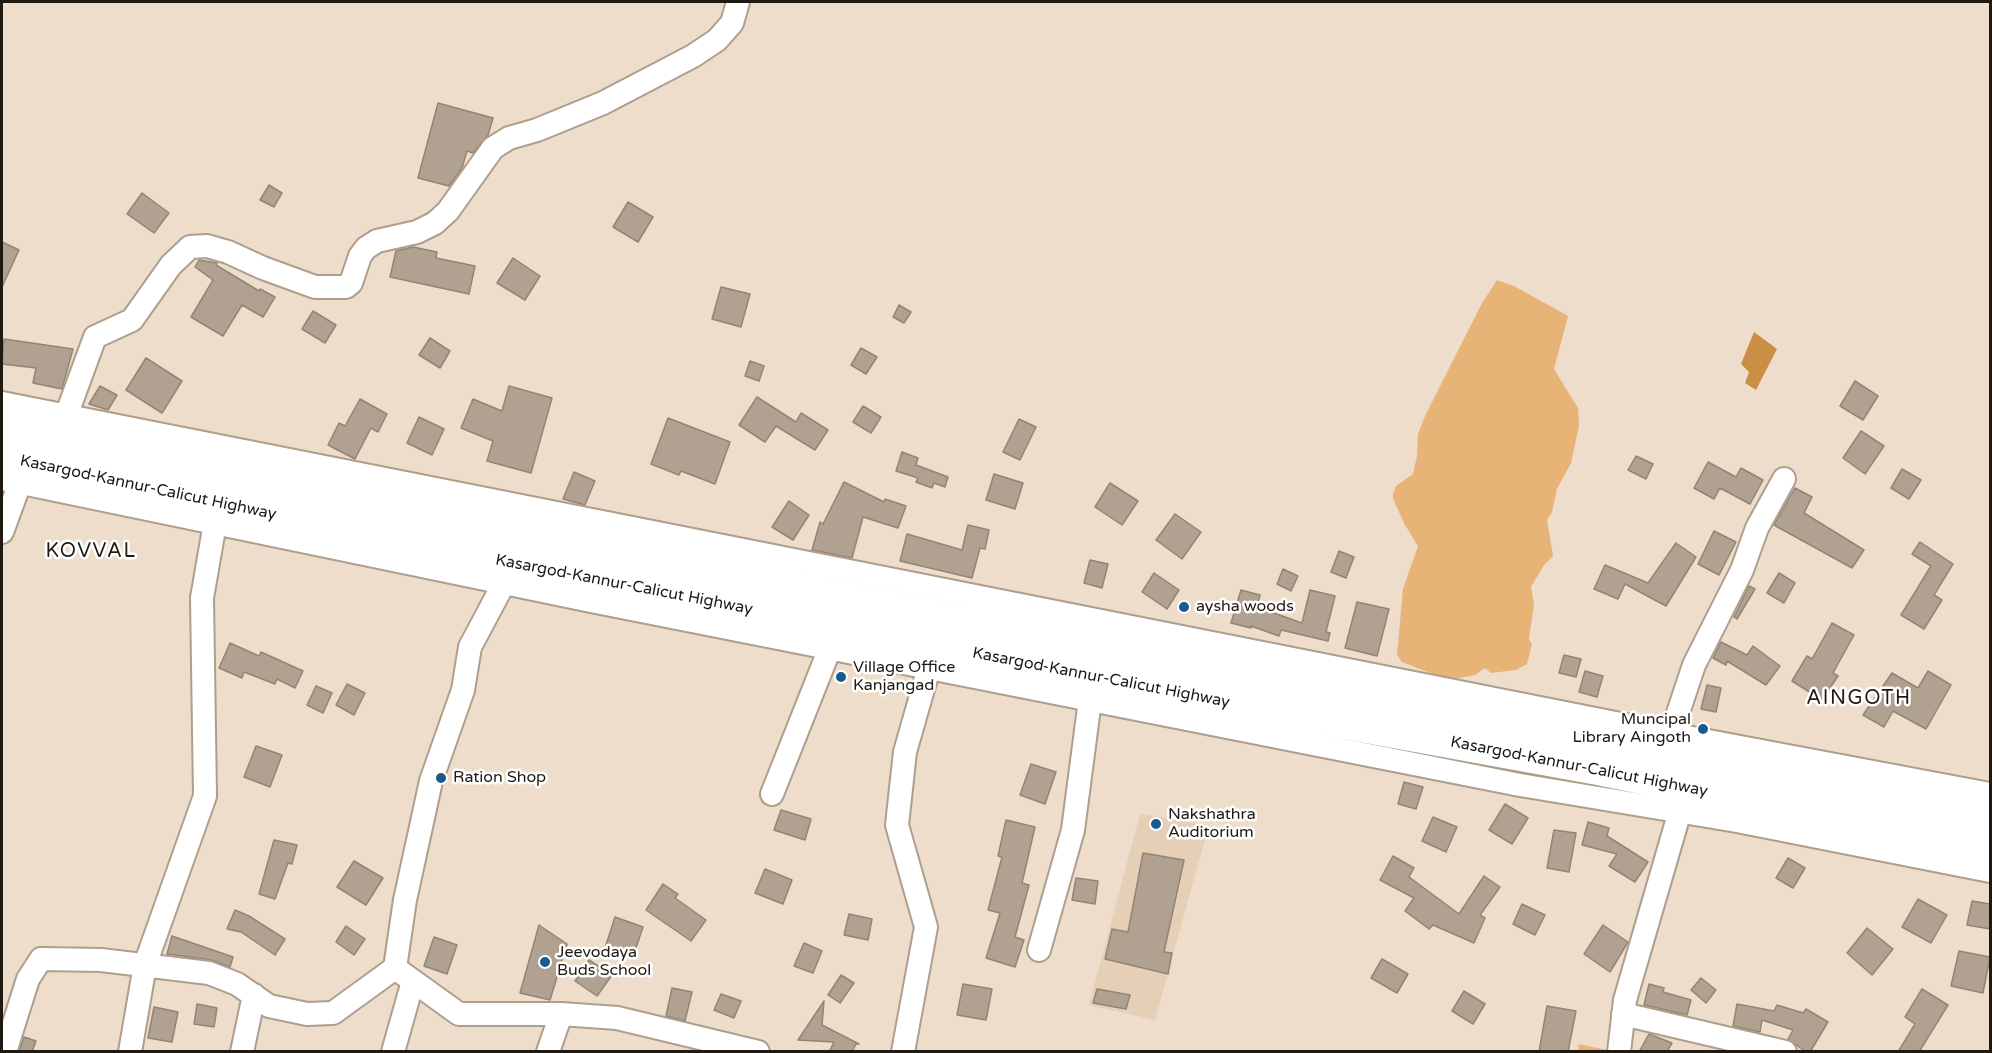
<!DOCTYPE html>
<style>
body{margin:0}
#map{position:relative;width:1992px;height:1053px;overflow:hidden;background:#eeddcb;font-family:"Varela Round",sans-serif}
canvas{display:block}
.frame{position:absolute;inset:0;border:3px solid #1f1912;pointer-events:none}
</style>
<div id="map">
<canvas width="1992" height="1053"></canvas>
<div class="frame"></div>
</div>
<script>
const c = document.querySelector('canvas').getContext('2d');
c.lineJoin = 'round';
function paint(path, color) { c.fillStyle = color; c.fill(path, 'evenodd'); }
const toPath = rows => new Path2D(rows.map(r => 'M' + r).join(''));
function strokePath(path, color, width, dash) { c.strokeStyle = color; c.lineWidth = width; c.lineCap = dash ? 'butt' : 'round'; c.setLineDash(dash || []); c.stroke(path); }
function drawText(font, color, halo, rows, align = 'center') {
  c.font = font + ' "Varela Round",sans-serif'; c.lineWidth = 5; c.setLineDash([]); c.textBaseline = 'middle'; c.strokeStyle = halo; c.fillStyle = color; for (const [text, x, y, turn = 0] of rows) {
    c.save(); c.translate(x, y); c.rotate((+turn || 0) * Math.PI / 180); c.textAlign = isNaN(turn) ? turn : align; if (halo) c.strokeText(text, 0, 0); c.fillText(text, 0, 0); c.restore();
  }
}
const built = toPath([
 [1140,814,1209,825,1155,1020,1089,1005]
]);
const green = toPath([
 [1497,280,1514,286,1568,316,1554,369,1578,408,1579,426,1571,463,1557,489,1552,512,1547,520,1553,556,1544,565,1531,587,1534,604,1529,639,1532,644,1527,664,1516,670,1491,673,1485,668,1475,675,1448,680,1402,662,1397,655,1403,589,1418,546,1405,525,1393,499,1393,494,1396,486,1413,474,1417,456,1418,434,1425,416,1481,305],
 [1579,1044,1611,1051,1611,1052,1578,1052]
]);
const water = toPath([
 [1754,332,1777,349,1756,390,1745,383,1749,372,1741,364]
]);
const building = toPath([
 [438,103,493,118,488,135,473,153,467,151,462,168,449,186,418,178,438,103],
 [269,185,282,193,274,207,260,200,269,185],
 [142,193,169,213,154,233,127,214,142,193],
 [628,202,653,217,638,242,613,227,628,202],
 [2,242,19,250,2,287,2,242],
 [413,247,437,252,436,258,475,266,469,294,390,277,396,251,413,247],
 [513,258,540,276,525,300,497,283,513,258],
 [199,260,217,263,216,265,259,291,260,289,275,297,263,317,242,305,223,336,191,317,213,280,195,267,199,260],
 [721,287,750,294,741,327,712,319,721,287],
 [899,305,911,312,904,323,893,317,899,305],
 [313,311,336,325,325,343,302,329,313,311],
 [430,338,450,351,440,368,419,355,430,338],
 [4,339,73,349,62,389,33,383,36,368,2,364,4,339],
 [861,348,877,357,866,374,851,365,861,348],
 [146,358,182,381,162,413,126,390,146,358],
 [750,361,764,366,759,381,745,376,750,361],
 [1855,381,1878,396,1863,420,1840,406,1855,381],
 [100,386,117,395,108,410,89,404,100,386],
 [509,386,552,398,531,473,487,461,493,441,461,428,473,399,502,411,509,386],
 [757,397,796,422,801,413,828,430,815,450,776,426,765,442,739,425,757,397],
 [360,399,387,414,378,432,371,428,355,459,328,445,339,423,345,426,360,399],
 [863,406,881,417,871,433,853,422,863,406],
 [419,417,444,429,432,455,407,443,419,417],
 [668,418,730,442,715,484,681,471,679,475,651,464,668,418],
 [1019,419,1036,427,1020,460,1003,452,1019,419],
 [1861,431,1884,446,1865,474,1843,458,1861,431],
 [902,452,918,458,916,465,948,477,945,487,934,483,932,488,916,482,918,478,896,471,902,452],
 [1636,456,1653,464,1646,479,1628,470,1636,456],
 [1708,462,1736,477,1741,468,1763,480,1750,504,1720,488,1714,499,1694,488,1708,462],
 [1902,469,1921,480,1909,499,1891,488,1902,469],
 [574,472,595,481,585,505,563,499,574,472],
 [994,474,1023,483,1015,509,986,500,994,474],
 [844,482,884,502,885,499,906,506,898,528,863,517,852,558,812,550,820,522,823,524,844,482],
 [1110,483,1138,501,1122,525,1095,507,1110,483],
 [1795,488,1812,497,1804,513,1864,550,1852,568,1774,525,1795,488],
 [789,501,809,515,793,540,772,527,789,501],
 [1175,514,1201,532,1182,559,1156,540,1175,514],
 [968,525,989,530,985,549,980,548,972,578,900,561,907,534,962,550,968,525],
 [1714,531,1736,542,1719,575,1698,564,1714,531],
 [1920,542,1953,564,1934,595,1942,600,1924,629,1901,615,1931,566,1912,554,1920,542],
 [1676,543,1696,557,1666,606,1625,584,1618,599,1594,589,1605,565,1648,583,1676,543],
 [1339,551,1354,557,1346,578,1331,572,1339,551],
 [1090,560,1108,564,1102,588,1084,583,1090,560],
 [1283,569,1298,576,1291,591,1277,584,1283,569],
 [1154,573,1179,590,1167,609,1142,592,1154,573],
 [1779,573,1795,583,1784,603,1767,593,1779,573],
 [1749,586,1755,589,1737,619,1734,617,1749,586],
 [1241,590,1260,595,1257,607,1302,623,1310,590,1335,596,1326,632,1330,633,1328,641,1281,630,1279,636,1251,626,1251,628,1231,623,1241,590],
 [1357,602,1389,609,1377,656,1345,648,1357,602],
 [1832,623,1854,635,1833,673,1838,676,1822,700,1792,681,1807,656,1812,659,1832,623],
 [1721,642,1747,655,1753,646,1780,666,1766,685,1727,661,1726,665,1713,658,1721,642],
 [230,643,259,656,261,652,303,671,295,688,277,679,275,684,244,672,242,678,219,668,230,643],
 [1564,655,1581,659,1576,677,1559,673,1564,655],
 [1585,671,1603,676,1597,697,1579,692,1585,671],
 [1928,671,1951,685,1926,729,1893,711,1884,727,1863,715,1892,673,1918,688,1928,671],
 [347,684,365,693,354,715,336,705,347,684],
 [1707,685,1721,688,1716,712,1701,709,1707,685],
 [316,686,332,693,323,713,307,705,316,686],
 [256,746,282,755,270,787,244,777,256,746],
 [1031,764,1056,772,1045,804,1020,795,1031,764],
 [1404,782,1423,787,1416,809,1398,804,1404,782],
 [1505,804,1528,818,1512,844,1489,830,1505,804],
 [781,810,811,819,805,840,774,830,781,810],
 [1433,817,1457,827,1446,852,1422,841,1433,817],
 [1006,820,1035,827,1022,883,1029,885,1015,937,1024,940,1015,967,986,958,1000,913,988,910,1002,857,998,856,1006,820],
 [1588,822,1609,828,1607,836,1648,862,1635,882,1609,866,1617,854,1582,845,1588,822],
 [1554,830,1576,833,1569,872,1547,868,1554,830],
 [274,840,297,845,292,864,288,863,275,899,259,894,274,840],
 [1143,853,1184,860,1164,952,1172,953,1168,974,1105,959,1112,929,1128,932,1143,853],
 [1393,856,1414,868,1409,877,1459,914,1484,876,1500,887,1480,915,1485,918,1474,943,1433,925,1429,929,1405,911,1414,898,1380,880,1393,856],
 [1788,858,1805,868,1793,888,1776,878,1788,858],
 [354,861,383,878,366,905,337,887,354,861],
 [765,869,792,880,783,904,755,893,765,869],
 [1076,878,1098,881,1095,904,1072,900,1076,878],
 [663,884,678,894,675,898,706,920,691,941,646,910,663,884],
 [1918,899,1947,915,1931,943,1902,927,1918,899],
 [1972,901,1990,904,1990,929,1967,925,1972,901],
 [1522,904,1545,915,1535,935,1513,924,1522,904],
 [235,910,249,916,285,939,275,955,241,932,227,929,235,910],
 [849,914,872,919,868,940,844,935,849,914],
 [615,917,643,927,633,957,605,948,615,917],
 [539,925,567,944,550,1000,520,993,539,925],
 [1603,925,1628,942,1610,972,1584,954,1603,925],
 [346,926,365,939,354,955,336,942,346,926],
 [1867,928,1893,949,1872,975,1847,953,1867,928],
 [172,936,233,957,230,967,211,960,167,954,172,936],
 [434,937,457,945,447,974,424,966,434,937],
 [804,943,822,951,813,973,794,966,804,943],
 [1959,951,1990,957,1983,993,1951,986,1959,951],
 [1382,959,1408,974,1397,993,1371,978,1382,959],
 [589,960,612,975,597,996,575,981,589,960],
 [841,975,854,983,840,1003,828,995,841,975],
 [1701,978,1716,990,1706,1003,1691,990,1701,978],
 [963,984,992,989,986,1020,957,1015,963,984],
 [1649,984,1664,988,1663,992,1691,1000,1687,1015,1644,1005,1649,984],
 [672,988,692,992,685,1021,666,1016,672,988],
 [1097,989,1130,995,1126,1009,1093,1003,1097,989],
 [1922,989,1948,1005,1919,1052,1898,1052,1915,1024,1905,1017,1922,989],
 [1464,991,1485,1004,1473,1024,1452,1011,1464,991],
 [721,994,741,1001,734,1018,714,1010,721,994],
 [824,1001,822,1025,859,1044,856,1044,852,1052,829,1052,834,1042,798,1040,824,1001],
 [197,1004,217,1008,214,1027,194,1024,197,1004],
 [1737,1004,1774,1011,1777,1005,1803,1013,1806,1009,1828,1022,1810,1052,1806,1052,1788,1039,1793,1030,1762,1020,1760,1032,1733,1026,1737,1004],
 [1547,1006,1576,1011,1568,1052,1539,1052,1547,1006],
 [154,1007,178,1012,172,1042,148,1038,154,1007],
 [1649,1034,1672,1043,1667,1052,1639,1052,1649,1034],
 [24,1037,36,1041,32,1052,19,1052,24,1037]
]);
const minor = toPath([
 [2,403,1671,734,1990,794],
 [66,416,95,337,132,320,171,265,190,247,207,246,228,252,263,268,315,287,346,287,351,283,360,256,366,248,377,241,417,232,435,223,448,211,493,148,509,138,537,130,603,103,693,56,717,40,732,23,738,2],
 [2,479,591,601,1520,785,1737,821,1990,871],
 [2,532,20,483],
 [1671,734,1694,665,1742,570,1757,528,1784,479],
 [772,794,830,648],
 [1039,950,1073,830,1090,700],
 [395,968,459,1014,561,1014],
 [1623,1014,1785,1052],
 [5,1052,28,979,41,959,101,960,209,973,237,984,269,1006,307,1014,333,1013,395,968,405,900,431,781,463,690,470,647,504,583],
 [130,1052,145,965,205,796,202,598,215,523],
 [242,1052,254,995],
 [393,1052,413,981],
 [548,1052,561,1014,617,1018,758,1052],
 [903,1052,926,927,897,825,905,752,929,668],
 [1619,1052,1625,1000,1680,811]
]);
const highway = toPath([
 [2,429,941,617,1410,705,1484,716,1990,818],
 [2,458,656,593,1072,673,1601,769,1990,850]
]);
const markers = [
 [1184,607,6,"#1a598f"],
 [841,677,6,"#1a598f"],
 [1703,729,6,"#1a598f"],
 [441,778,6,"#1a598f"],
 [1156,824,6,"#1a598f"],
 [545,962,6,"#1a598f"]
];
const streetNames = [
 ["Kasargod-Kannur-Calicut Highway",148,488,12],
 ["Kasargod-Kannur-Calicut Highway",624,585,11],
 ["Kasargod-Kannur-Calicut Highway",1101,678,11],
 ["Kasargod-Kannur-Calicut Highway",1579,767,11]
];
const poiNames = [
 ["aysha woods",1196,607],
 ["Village Office",853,668],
 ["Kanjangad",853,686],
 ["Muncipal",1691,720,"right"],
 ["Library Aingoth",1691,738,"right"],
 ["Ration Shop",453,778],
 ["Nakshathra",1168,815],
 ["Auditorium",1168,833],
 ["Jeevodaya",557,953],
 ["Buds School",557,971]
];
const quarterNames = [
 ["KOVVAL",91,552],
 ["AINGOTH",1859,699]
];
paint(built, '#e6cfb7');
paint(green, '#e8b376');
paint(water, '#ca8e45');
paint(building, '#b1a190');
strokePath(building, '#938473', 1.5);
strokePath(minor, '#ae9e8d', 26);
strokePath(highway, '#ae9e8d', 36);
strokePath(minor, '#fff', 22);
strokePath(highway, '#fff', 33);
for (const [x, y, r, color] of markers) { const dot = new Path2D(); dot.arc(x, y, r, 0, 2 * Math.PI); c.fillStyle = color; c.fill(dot); strokePath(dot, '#fff', 2); }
drawText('16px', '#1f1912', '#fff', streetNames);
drawText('16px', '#1f1912', '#fff', poiNames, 'left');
c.letterSpacing = '1.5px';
drawText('20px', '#1f1912', '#fff', quarterNames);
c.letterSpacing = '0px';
</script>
